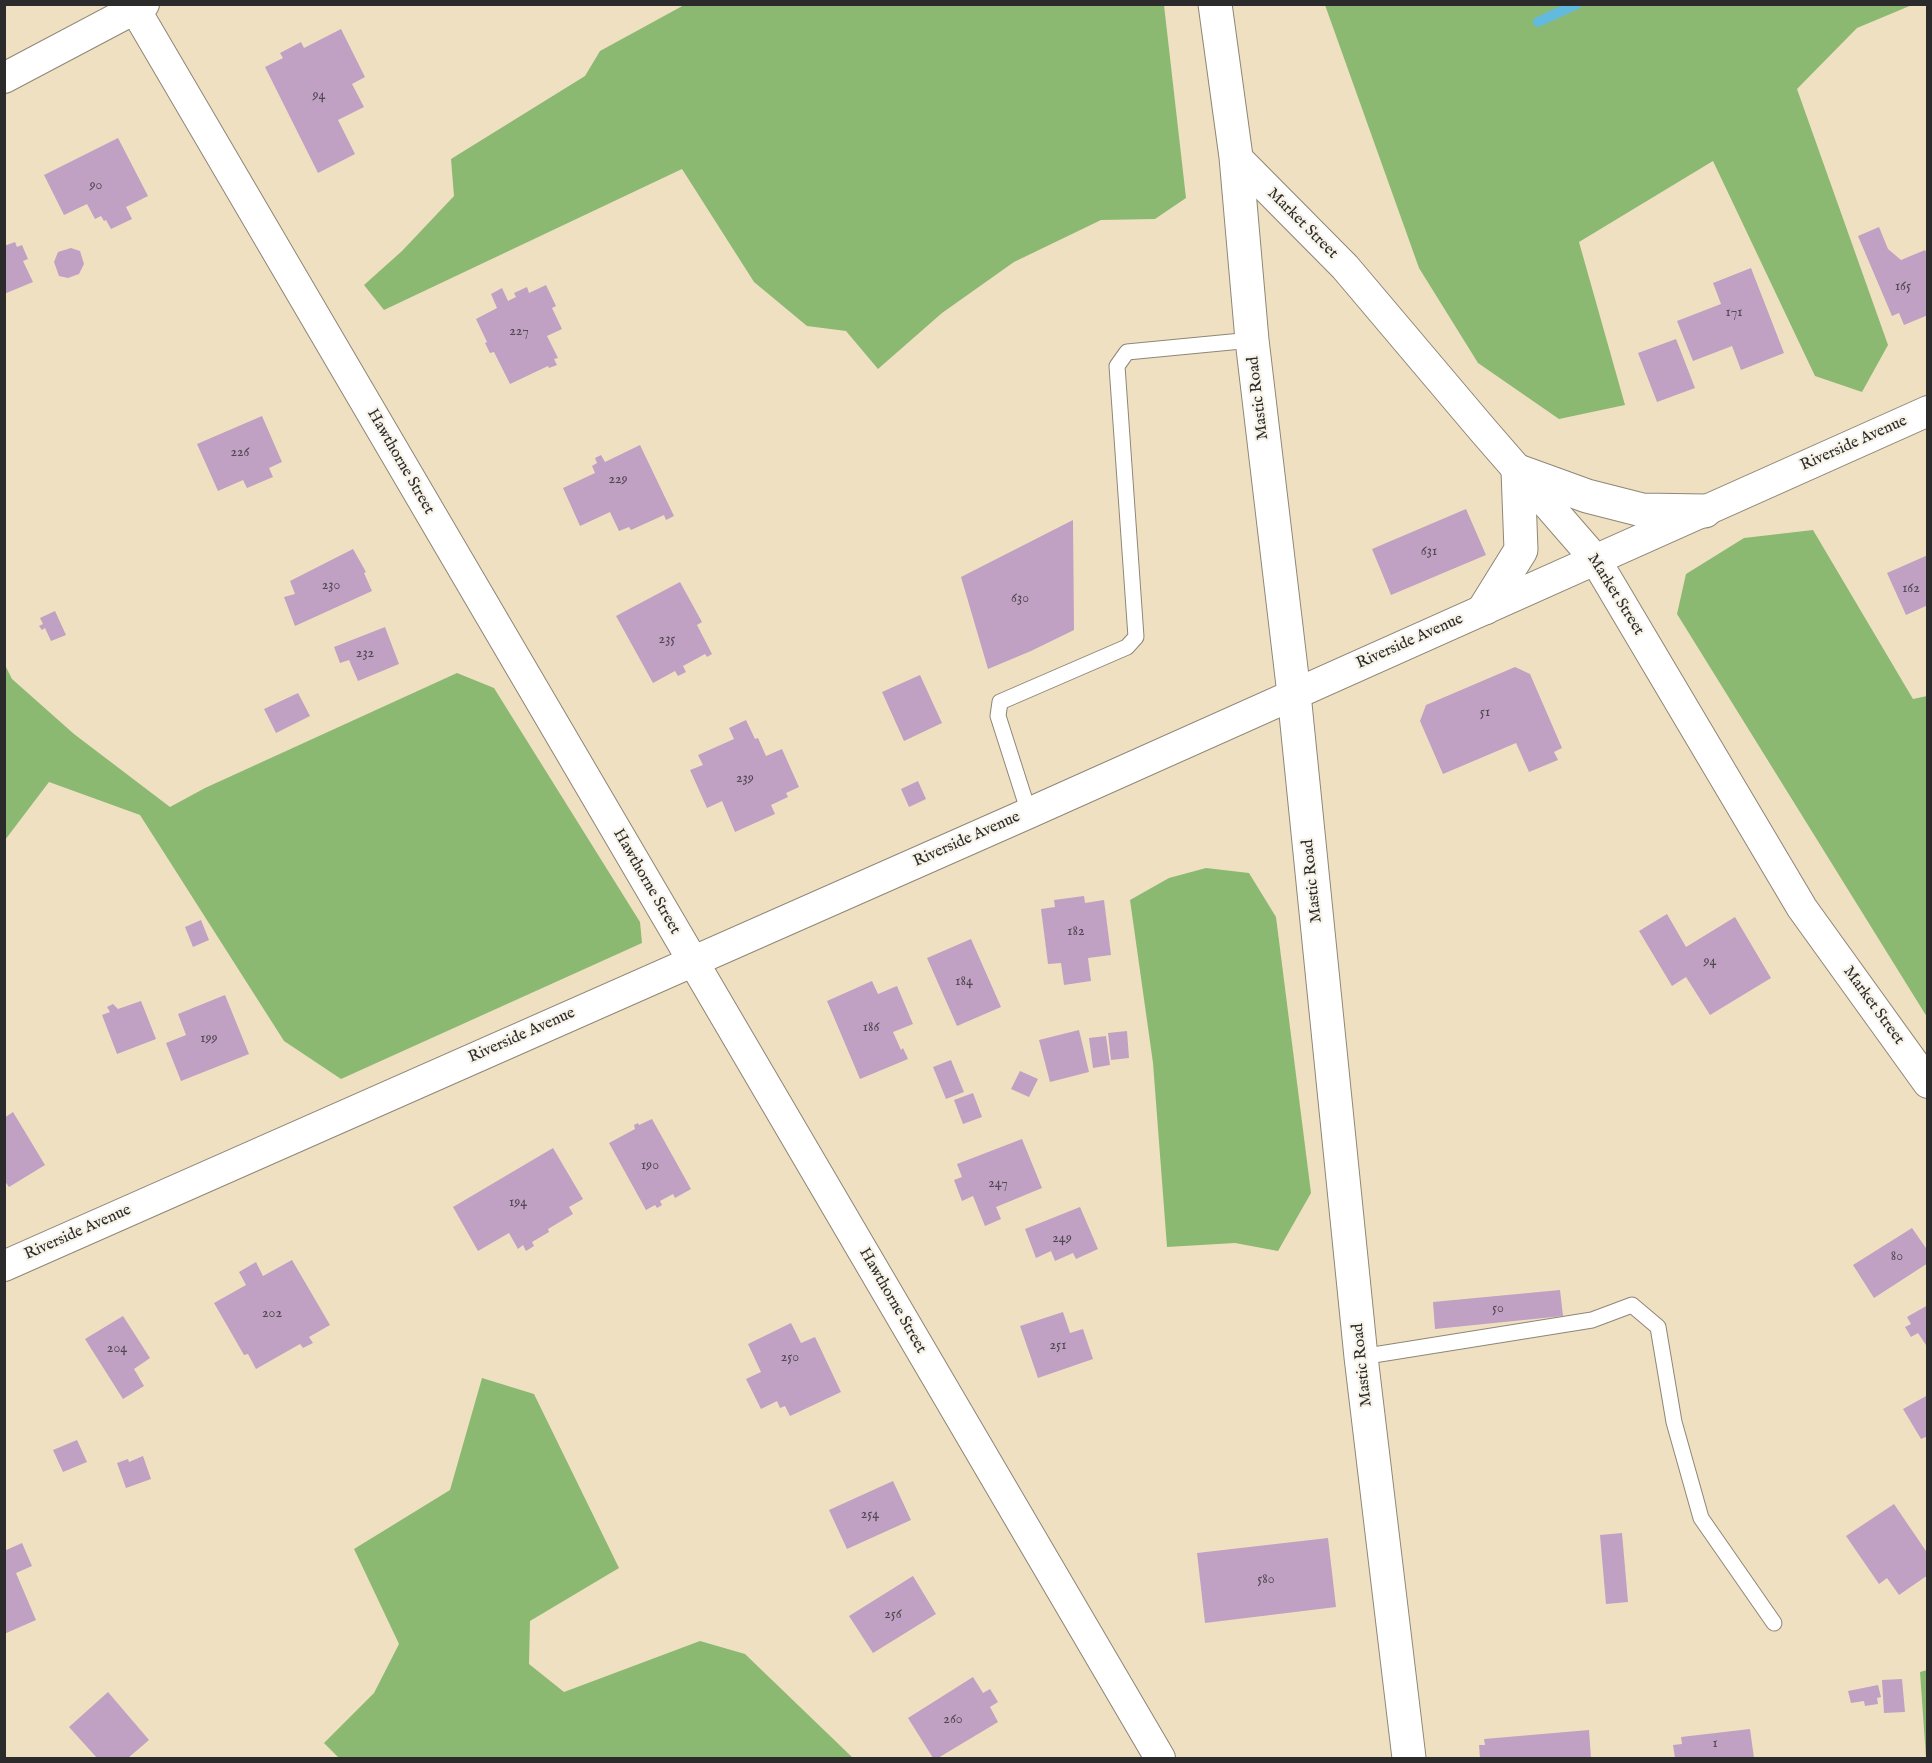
<!DOCTYPE html>
<style>
body{margin:0}
#map{position:relative;width:1932px;height:1763px;overflow:hidden;background:#f0e0c2;font-family:"IM FELL English",serif}
canvas{display:block}
.frame{position:absolute;inset:0;border:6px solid #2b2b2b;pointer-events:none}
</style>
<div id="map">
<canvas width="1932" height="1763"></canvas>
<div class="frame"></div>
</div>
<script>
const c = document.querySelector('canvas').getContext('2d');
c.lineJoin = 'round';
function paint(path, color) { c.fillStyle = color; c.fill(path, 'evenodd'); }
const toPath = rows => new Path2D(rows.map(r => 'M' + r).join(''));
function strokePath(path, color, width, dash) { c.strokeStyle = color; c.lineWidth = width; c.lineCap = dash ? 'butt' : 'round'; c.setLineDash(dash || []); c.stroke(path); }
function drawText(font, color, halo, rows, align = 'center') {
  c.font = font + ' "IM FELL English",serif'; c.lineWidth = 4.5; c.setLineDash([]); c.textBaseline = 'middle'; c.strokeStyle = halo; c.fillStyle = color; for (const [text, x, y, turn = 0] of rows) {
    c.save(); c.translate(x, y); c.rotate((+turn || 0) * Math.PI / 180); c.textAlign = isNaN(turn) ? turn : align; if (halo) c.strokeText(text, 0, 0); c.fillText(text, 0, 0); c.restore();
  }
}
const forest = toPath([
 [686,4,1164,5,1186,198,1155,219,1101,220,1014,262,942,313,878,369,846,331,807,326,754,282,682,169,384,310,364,285,402,251,454,196,451,159,585,76,600,51],
 [1325,5,1912,5,1857,28,1797,89,1888,345,1862,392,1815,376,1713,161,1579,242,1625,405,1559,419,1478,363,1419,268],
 [1813,530,1913,699,1927,696,1927,1017,1677,614,1686,574,1744,538],
 [4,663,12,679,74,734,170,807,205,788,457,673,494,688,640,922,642,943,341,1079,284,1041,140,815,49,782,5,840],
 [1206,868,1249,873,1276,917,1311,1193,1278,1251,1235,1243,1167,1247,1153,1063,1130,900,1169,878],
 [482,1378,534,1394,619,1568,530,1621,529,1664,564,1692,700,1641,745,1654,853,1758,339,1758,324,1743,374,1693,399,1644,354,1549,450,1490],
 [1927,1670,1928,1758,1926,1758,1920,1672]
]);
const stream = toPath([
 [1538,22,1577,4]
]);
const building = toPath([
 [341,29,365,77,352,84,364,107,338,120,355,154,318,173,265,67,283,58,280,53,301,42,304,48],
 [118,138,148,196,126,207,132,219,111,229,106,220,104,221,101,216,95,219,87,204,64,215,44,175],
 [1879,227,1888,249,1901,260,1925,250,1928,256,1928,315,1904,325,1899,313,1892,316,1858,236],
 [15,242,17,247,22,245,28,259,23,261,33,282,4,294,4,246],
 [71,248,80,251,84,264,79,274,68,278,59,276,54,262,58,252],
 [1751,268,1784,353,1741,370,1732,346,1693,361,1677,321,1721,304,1713,283],
 [546,285,556,306,552,308,562,329,547,336,558,358,554,359,557,365,549,368,548,366,510,384,494,352,490,353,485,343,487,342,476,319,497,308,491,294,502,288,508,301,516,297,514,293,527,287,529,293],
 [1676,339,1695,388,1657,402,1638,353],
 [262,416,282,462,269,468,273,477,247,488,243,480,218,491,197,444],
 [640,445,674,516,666,520,664,515,631,530,629,527,619,531,610,512,580,526,563,488,595,473,592,466,597,463,595,458,601,455,605,462],
 [1466,509,1486,555,1391,595,1372,549],
 [1073,520,1074,630,1031,651,988,669,961,577],
 [353,549,366,572,364,573,372,591,295,626,284,597,295,594,290,581],
 [1928,555,1928,605,1906,615,1887,573],
 [680,582,702,622,697,625,712,654,707,657,705,654,683,666,686,672,678,676,675,671,653,683,616,616],
 [55,611,66,635,51,641,45,628,42,630,39,626,43,624,40,618],
 [385,627,399,664,358,681,349,660,340,663,334,647],
 [1515,667,1530,674,1562,748,1554,752,1558,760,1529,772,1516,743,1443,774,1420,721,1426,705],
 [920,675,942,723,904,741,882,692],
 [298,693,310,716,276,733,264,709],
 [746,720,755,739,758,738,766,756,782,749,799,787,786,793,788,797,771,805,775,814,735,832,722,801,707,808,690,770,703,765,698,755,734,739,729,728],
 [918,781,926,799,909,807,901,789],
 [1084,896,1085,903,1104,900,1111,955,1088,958,1091,981,1064,985,1061,963,1048,964,1041,909,1055,907,1054,900],
 [1667,914,1686,947,1735,917,1771,978,1710,1015,1686,977,1672,986,1639,931],
 [201,920,209,940,193,947,185,927],
 [971,939,1001,1007,957,1026,927,958],
 [872,981,878,994,897,986,913,1024,893,1032,901,1050,903,1048,908,1059,860,1079,827,1001],
 [225,995,249,1054,181,1081,166,1043,186,1035,178,1014],
 [141,1001,156,1039,117,1054,102,1015,110,1012,107,1007,113,1004,118,1009],
 [1079,1030,1089,1072,1050,1082,1039,1040],
 [1127,1031,1129,1058,1111,1060,1108,1033],
 [1106,1036,1110,1065,1093,1068,1089,1038],
 [951,1060,964,1092,946,1099,933,1067],
 [1020,1071,1038,1079,1029,1097,1011,1089],
 [973,1093,982,1117,963,1124,954,1100],
 [13,1112,45,1165,9,1187,4,1180,4,1118],
 [652,1119,691,1189,675,1198,673,1194,660,1201,662,1205,657,1208,655,1205,646,1210,609,1143,635,1129,634,1125,638,1123,639,1125],
 [1022,1139,1042,1188,996,1207,1001,1219,985,1226,973,1196,962,1201,954,1180,962,1177,957,1164],
 [553,1148,583,1199,569,1207,573,1214,548,1229,549,1232,532,1242,534,1246,526,1251,523,1245,518,1249,509,1233,478,1251,453,1207],
 [1080,1207,1098,1249,1076,1259,1073,1253,1055,1261,1051,1251,1036,1258,1025,1229],
 [1912,1228,1928,1251,1928,1263,1874,1298,1853,1265],
 [292,1260,330,1325,309,1337,313,1343,303,1348,300,1344,256,1369,248,1354,244,1355,214,1303,246,1285,239,1272,256,1262,263,1276],
 [1560,1290,1563,1316,1435,1329,1433,1302],
 [1928,1305,1928,1348,1918,1333,1911,1337,1905,1327,1911,1324,1907,1317],
 [1063,1312,1070,1333,1083,1329,1093,1359,1038,1378,1020,1326],
 [123,1316,150,1358,134,1369,144,1386,123,1399,85,1339],
 [791,1323,801,1343,815,1337,841,1392,790,1416,785,1406,780,1408,777,1401,761,1409,746,1379,761,1372,748,1344],
 [1928,1395,1928,1436,1921,1439,1903,1409],
 [77,1440,87,1462,63,1472,53,1450],
 [143,1456,151,1479,126,1488,117,1463,128,1459,129,1462],
 [893,1481,911,1520,847,1549,829,1510],
 [1894,1504,1928,1554,1928,1575,1899,1595,1887,1578,1879,1584,1846,1536],
 [1622,1533,1628,1602,1606,1604,1600,1535],
 [1328,1538,1336,1607,1205,1623,1197,1553],
 [22,1543,32,1566,16,1573,36,1620,4,1634,4,1551],
 [913,1576,936,1614,873,1653,849,1616],
 [973,1677,983,1693,990,1689,998,1702,990,1707,998,1722,938,1758,933,1758,908,1718],
 [1902,1679,1905,1712,1884,1713,1882,1680],
 [1878,1685,1881,1697,1877,1698,1878,1704,1865,1706,1864,1701,1851,1703,1848,1691],
 [108,1692,149,1740,128,1758,97,1758,69,1727],
 [1750,1729,1754,1758,1675,1758,1673,1745,1682,1744,1681,1737],
 [1589,1730,1591,1758,1480,1758,1479,1745,1485,1745,1484,1739]
]);
const lane = toPath([
 [1029,813,998,716,1000,702,1127,647,1136,637,1117,366,1127,352,1252,340],
 [1361,1357,1592,1320,1632,1305,1658,1327,1674,1422,1701,1518,1774,1623]
]);
const street = toPath([
 [132,4,1160,1758],
 [4,78,144,4],
 [1236,157,1345,267,1482,429,1595,559,1802,908,1928,1083],
 [4,1266,1029,813,1928,411]
]);
const secondary = toPath([
 [1215,4,1236,157,1252,340,1294,694,1361,1357,1409,1758],
 [1485,608,1521,550,1518,471,1587,496,1642,510,1705,511]
]);
const numberNames = [
 ["94",319,96],
 ["90",96,186],
 ["165",1903,287],
 ["171",1734,313],
 ["227",519,332],
 ["226",240,453],
 ["229",618,480],
 ["631",1429,552],
 ["230",331,586],
 ["162",1911,589],
 ["630",1020,599],
 ["235",667,640],
 ["232",365,654],
 ["51",1485,713],
 ["239",745,779],
 ["182",1076,932],
 ["94",1710,962],
 ["184",964,982],
 ["186",871,1028],
 ["199",209,1039],
 ["190",650,1166],
 ["247",998,1184],
 ["194",518,1203],
 ["249",1062,1239],
 ["80",1897,1257],
 ["50",1498,1309],
 ["202",272,1314],
 ["251",1058,1346],
 ["204",117,1349],
 ["250",790,1358],
 ["254",870,1515],
 ["580",1266,1580],
 ["256",893,1615],
 ["260",953,1720],
 ["1",1715,1744]
];
const streetNames = [
 ["Market Street",1302,224,45],
 ["Mastic Road",1259,398,-97],
 ["Riverside Avenue",1854,444,-24],
 ["Hawthorne Street",400,462,60],
 ["Market Street",1615,595,58],
 ["Riverside Avenue",1410,642,-24],
 ["Riverside Avenue",967,840,-24],
 ["Mastic Road",1313,881,-96],
 ["Hawthorne Street",646,882,60],
 ["Market Street",1873,1006,54],
 ["Riverside Avenue",522,1036,-24],
 ["Riverside Avenue",78,1233,-24],
 ["Hawthorne Street",892,1301,60],
 ["Mastic Road",1363,1365,-96]
];
paint(forest, '#8bb972');
strokePath(stream, '#62badf', 10);
paint(building, '#c0a0c3');
strokePath(lane, '#8e8676', 17);
strokePath(street, '#8e8676', 32);
strokePath(secondary, '#8e8676', 35);
strokePath(lane, '#fff', 15);
strokePath(street, '#fff', 30);
strokePath(secondary, '#fff', 33);
drawText('14px', '#504851', null, numberNames);
drawText('16px', '#2b2b2b', '#f7f3e8', streetNames);
</script>
